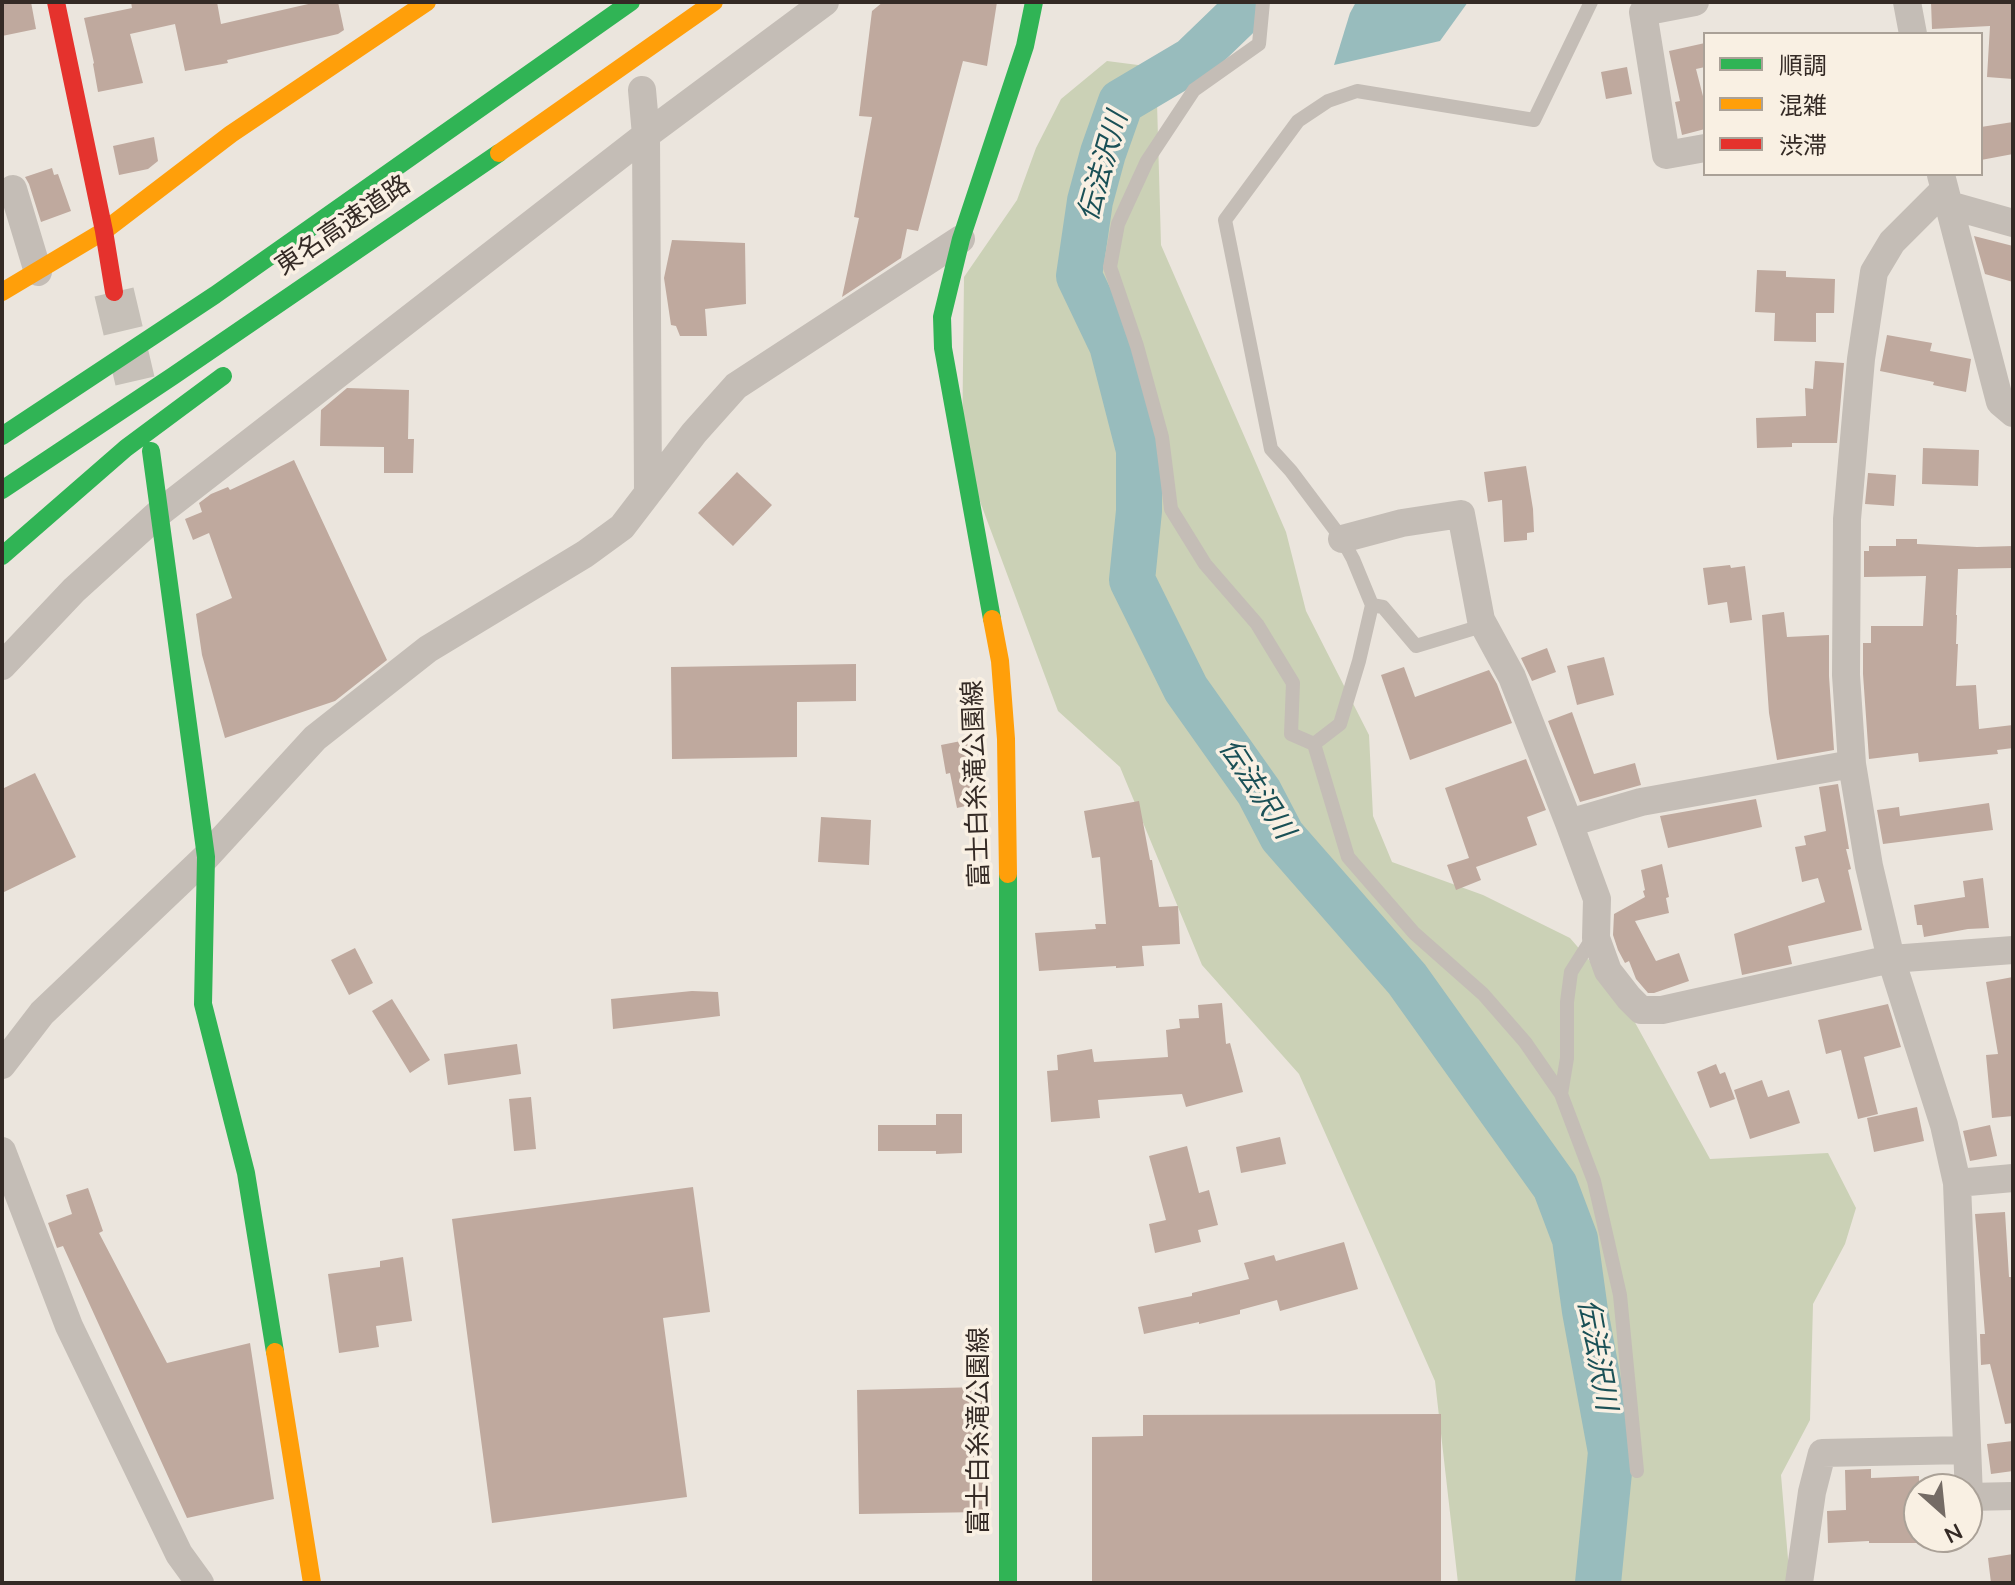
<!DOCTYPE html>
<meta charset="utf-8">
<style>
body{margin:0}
#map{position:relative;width:2015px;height:1585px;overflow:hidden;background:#ebe5dd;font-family:"Nunito Sans","Noto Sans JP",sans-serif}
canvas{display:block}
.frame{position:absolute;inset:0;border:4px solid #342a25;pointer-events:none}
.legend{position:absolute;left:1703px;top:32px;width:280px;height:144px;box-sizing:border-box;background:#f9f0e3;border:2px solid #aaa197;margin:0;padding:10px 14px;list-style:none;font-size:24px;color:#342a25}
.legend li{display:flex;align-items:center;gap:16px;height:40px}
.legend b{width:40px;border:2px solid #aaa197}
.north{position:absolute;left:1903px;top:1473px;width:80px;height:80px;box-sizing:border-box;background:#f9f0e3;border:2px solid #aaa197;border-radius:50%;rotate:153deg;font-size:22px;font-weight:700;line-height:32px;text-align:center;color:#342a25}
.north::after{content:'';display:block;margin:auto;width:28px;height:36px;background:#746b65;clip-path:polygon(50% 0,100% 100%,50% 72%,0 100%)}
</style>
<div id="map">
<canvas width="2015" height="1585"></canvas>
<div class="frame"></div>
<ul class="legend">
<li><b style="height:10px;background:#30b455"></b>順調</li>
<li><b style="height:10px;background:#ff9f0a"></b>混雑</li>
<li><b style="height:10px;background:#e5322d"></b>渋滞</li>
</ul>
<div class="north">N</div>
</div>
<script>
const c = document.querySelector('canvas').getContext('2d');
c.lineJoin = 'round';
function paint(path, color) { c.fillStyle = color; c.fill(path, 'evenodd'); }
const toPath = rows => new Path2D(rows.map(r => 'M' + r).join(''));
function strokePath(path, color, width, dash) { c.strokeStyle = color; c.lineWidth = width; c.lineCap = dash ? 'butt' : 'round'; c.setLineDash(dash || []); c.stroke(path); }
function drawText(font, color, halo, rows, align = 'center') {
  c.font = font + ' "Nunito Sans","Noto Sans JP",sans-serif'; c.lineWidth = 7; c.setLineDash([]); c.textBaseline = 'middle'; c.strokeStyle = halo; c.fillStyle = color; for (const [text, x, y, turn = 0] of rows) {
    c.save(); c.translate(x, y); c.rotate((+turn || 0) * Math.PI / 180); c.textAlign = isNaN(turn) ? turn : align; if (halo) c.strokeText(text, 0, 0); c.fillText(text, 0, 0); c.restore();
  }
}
const green = toPath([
 [1107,61,1138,65,1157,102,1161,245,1286,532,1306,611,1369,735,1373,816,1392,862,1483,895,1570,938,1621,997,1710,1159,1828,1153,1856,1208,1845,1244,1813,1304,1810,1420,1781,1475,1790,1583,1458,1583,1435,1381,1299,1074,1202,965,1120,767,1058,711,962,453,964,277,1017,200,1036,148,1061,99]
]);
const water = toPath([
 [1356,2,1468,2,1440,41,1334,65,1350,13]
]);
const river = toPath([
 [1246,2,1246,8,1192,60,1121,102,1103,153,1090,201,1079,276,1112,345,1139,450,1139,511,1132,580,1186,689,1259,792,1282,836,1407,979,1555,1186,1575,1239,1585,1311,1611,1452,1598,1583]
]);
const building = toPath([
 [2,2,31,2,36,29,2,36],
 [131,2,217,2,221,24,317,2,338,2,344,30,338,34,227,60,228,63,185,71,175,24,130,34,143,83,98,92,93,64,94,63,84,18,132,8],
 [883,2,997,2,987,66,963,61,918,231,907,229,901,258,842,297,859,218,854,217,872,117,859,116,872,11],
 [1931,2,2013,2,2013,79,1987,77,1990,26,1932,29],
 [1705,43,1705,67,1696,69,1705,104,1705,129,1682,135,1675,102,1680,101,1669,51],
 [1627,67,1632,94,1606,99,1601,72],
 [2013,122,2013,154,1981,160,1981,127],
 [154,137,158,161,148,169,119,175,113,146],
 [52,168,54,175,58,174,71,211,41,222,29,184,25,177],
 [1974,236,2013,246,2013,282,1985,274],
 [672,240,745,243,746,304,705,309,707,336,680,336,676,326,671,325,664,278],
 [1757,270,1786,271,1786,277,1835,279,1834,313,1816,313,1816,342,1774,341,1775,313,1755,312],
 [1887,335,1932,343,1930,351,1971,359,1966,392,1933,385,1934,382,1880,371],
 [1815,361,1844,363,1837,443,1792,443,1792,447,1757,448,1756,418,1806,416,1805,388,1813,389],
 [347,388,409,390,408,439,414,439,413,473,384,473,384,447,320,446,321,410],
 [1923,448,1979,450,1978,486,1922,484],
 [294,460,387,660,335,701,225,738,202,655,196,614,232,598,209,533,193,540,185,519,202,512,199,503,211,494,228,487,230,490],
 [1526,466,1533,509,1534,532,1527,533,1527,540,1504,542,1502,500,1488,502,1484,472],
 [737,472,772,505,733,546,698,513],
 [1868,473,1896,475,1894,506,1865,504],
 [1896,539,1917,539,1917,544,1977,547,2013,546,2013,568,1958,569,1956,615,1957,615,1956,644,1958,644,1956,686,1976,685,1979,729,2013,725,2013,748,1997,750,1998,754,1919,762,1918,753,1869,759,1863,674,1863,643,1871,643,1871,626,1923,626,1926,576,1864,577,1864,551,1869,551,1869,546,1896,546],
 [1730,565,1731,568,1745,566,1752,620,1730,623,1727,602,1708,605,1703,568],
 [1784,612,1787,637,1829,635,1829,676,1834,750,1777,760,1769,713,1762,615],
 [1547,648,1556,672,1532,681,1521,658],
 [1604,657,1614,695,1577,705,1567,666],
 [856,664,856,701,797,702,797,757,672,759,671,667],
 [1404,667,1415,697,1489,670,1497,684,1512,723,1410,760,1381,675],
 [1572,712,1594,774,1635,763,1641,785,1580,802,1548,721],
 [971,739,977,767,974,768,982,802,957,808,950,773,946,774,941,745],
 [1526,759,1546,810,1527,817,1537,845,1476,867,1481,880,1456,890,1447,865,1469,858,1445,788],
 [35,773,76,857,2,893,2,789],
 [1838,784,1849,849,1846,849,1851,869,1848,870,1862,930,1788,946,1792,964,1742,975,1734,934,1825,902,1818,878,1802,882,1795,847,1806,845,1804,836,1826,831,1819,787],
 [1756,799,1762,827,1668,848,1660,816],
 [1139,801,1150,860,1152,860,1159,907,1178,906,1180,944,1142,946,1144,966,1116,968,1116,966,1039,971,1035,933,1096,929,1095,924,1106,924,1100,857,1092,858,1084,811],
 [1989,803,1993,830,1883,844,1877,810,1899,807,1900,816],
 [821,817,871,820,869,865,818,862],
 [1662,864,1669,897,1666,898,1669,913,1635,921,1656,961,1679,953,1689,981,1654,993,1648,993,1636,979,1629,961,1625,963,1618,950,1613,935,1614,914,1645,897,1643,891,1645,890,1641,870],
 [1983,878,1989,928,1968,929,1924,937,1922,925,1917,925,1914,905,1965,897,1963,881],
 [355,948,373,983,349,995,331,960],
 [2013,977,2013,1116,1992,1118,1986,1055,1998,1054,1986,982],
 [692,991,718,992,720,1016,613,1029,611,999],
 [392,999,430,1060,410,1073,372,1011],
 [1222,1003,1226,1044,1230,1043,1243,1092,1186,1107,1182,1094,1098,1100,1100,1118,1051,1122,1047,1071,1058,1070,1057,1055,1092,1049,1094,1062,1168,1057,1166,1030,1180,1028,1179,1019,1199,1018,1198,1005],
 [1888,1004,1901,1047,1864,1057,1878,1114,1858,1119,1841,1050,1826,1054,1818,1020],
 [517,1044,521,1074,448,1085,444,1054],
 [1716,1064,1720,1074,1725,1072,1735,1099,1710,1108,1697,1072],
 [1762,1080,1768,1097,1789,1090,1800,1123,1750,1139,1734,1090],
 [531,1097,536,1149,514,1151,509,1099],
 [1917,1107,1924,1141,1874,1152,1867,1118],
 [936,1114,962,1114,962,1153,936,1154,936,1151,878,1151,878,1125,936,1125],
 [1990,1125,1997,1156,1970,1161,1963,1131],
 [1280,1137,1286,1164,1241,1173,1236,1147],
 [1187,1146,1199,1193,1209,1190,1218,1225,1198,1230,1201,1242,1155,1253,1149,1224,1166,1220,1149,1156],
 [693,1187,710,1312,663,1318,687,1497,492,1523,452,1219],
 [88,1188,103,1231,99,1233,167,1363,250,1343,274,1499,187,1518,63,1246,57,1248,48,1223,72,1214,66,1195],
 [2005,1212,2009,1277,2013,1277,2013,1423,2005,1424,1990,1364,1981,1365,1980,1334,1985,1334,1975,1214],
 [1344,1242,1358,1289,1280,1311,1277,1300,1240,1310,1240,1314,1199,1324,1199,1322,1144,1334,1138,1307,1192,1296,1192,1293,1249,1279,1244,1263,1274,1255,1276,1261],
 [403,1257,412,1321,376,1326,379,1347,339,1353,328,1274,380,1267,380,1261],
 [982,1387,983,1512,859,1514,857,1390],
 [1441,1414,1441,1583,1092,1583,1092,1437,1143,1436,1143,1415],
 [2013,1441,2013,1471,1991,1474,1987,1444],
 [1871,1469,1871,1478,1919,1476,1919,1543,1869,1543,1869,1541,1828,1543,1827,1511,1846,1510,1845,1470],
 [2013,1554,2013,1583,1991,1583,1988,1558]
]);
const secondaryTunnel = toPath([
 [114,292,135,381]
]);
const lane = toPath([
 [1263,2,1259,44,1194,90,1147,161,1118,224,1110,267,1137,346,1162,437,1171,509,1205,564,1257,624,1293,683,1291,734,1314,744,1348,857,1414,933,1483,994,1525,1042,1561,1094,1594,1181,1620,1295,1637,1471],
 [1372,605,1383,607,1416,646,1485,625],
 [1314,744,1340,724,1359,661,1372,605,1353,559,1342,539,1291,471,1271,449,1225,220,1298,121,1328,101,1357,91,1534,120,1591,2],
 [1561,1094,1567,1058,1567,1002,1571,972,1595,934]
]);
const street = toPath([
 [1695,2,1643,12,1666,155,1705,148],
 [1907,2,1913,34],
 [642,90,646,135,648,493],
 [1941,175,2000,402,2013,413],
 [13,189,38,272],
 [1944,190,1892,242,1874,272,1861,359,1847,519,1846,675,1852,764,1869,866,1891,959,1944,1125,1957,1183,1969,1497,2013,1496],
 [1949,205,2013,223],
 [1342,539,1402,523,1461,514,1481,620,1512,677,1569,823,1641,802,1852,764],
 [2,666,74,590,159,513,646,135,825,2],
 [1569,823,1597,899,1596,938,1608,971,1629,998,1641,1010,1662,1010,1891,959,2013,950],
 [2,1065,42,1013,206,857,315,738,428,649,585,554,622,527,694,433,736,386,961,239],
 [2,1151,69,1326,179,1554,200,1583],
 [1957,1183,2013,1178],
 [1799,1583,1812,1492,1822,1453,1966,1450]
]);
const fast = toPath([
 [2,436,215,295,631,2],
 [151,451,206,857,203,1004,246,1173,275,1352],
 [2,490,173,376,499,153],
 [2,556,126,448,223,376],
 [992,619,943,348,942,317,961,239,1025,46,1034,2],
 [1008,874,1008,1583]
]);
const slow = toPath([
 [499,153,714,2],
 [2,292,104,231,231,134,427,2],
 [992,619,1000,661,1006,739,1008,874],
 [275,1352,312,1583]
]);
const jam = toPath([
 [56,2,104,231,114,292]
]);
const streetNames = [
 ["東名高速道路",344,227,-34],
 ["富士白糸滝公園線",978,784,-92],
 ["富士白糸滝公園線",981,1431,-90]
];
const waterNames = [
 ["伝法沢川",1105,167,-74],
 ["伝法沢川",1255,790,57],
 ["伝法沢川",1595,1355,80]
];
paint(green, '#cbd1b6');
paint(water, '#98bcbd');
strokePath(river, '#98bcbd', 46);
paint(building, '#bfa99e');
strokePath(secondaryTunnel, '#c6c0b8', 40, [40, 20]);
strokePath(lane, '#c4bdb6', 14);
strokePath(street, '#c4bdb6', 28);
strokePath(fast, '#30b455', 18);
strokePath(slow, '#ff9f0a', 18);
strokePath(jam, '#e5322d', 18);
drawText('26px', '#342a25', '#f9f0e3', streetNames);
drawText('italic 28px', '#1a5056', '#f9f0e3', waterNames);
</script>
